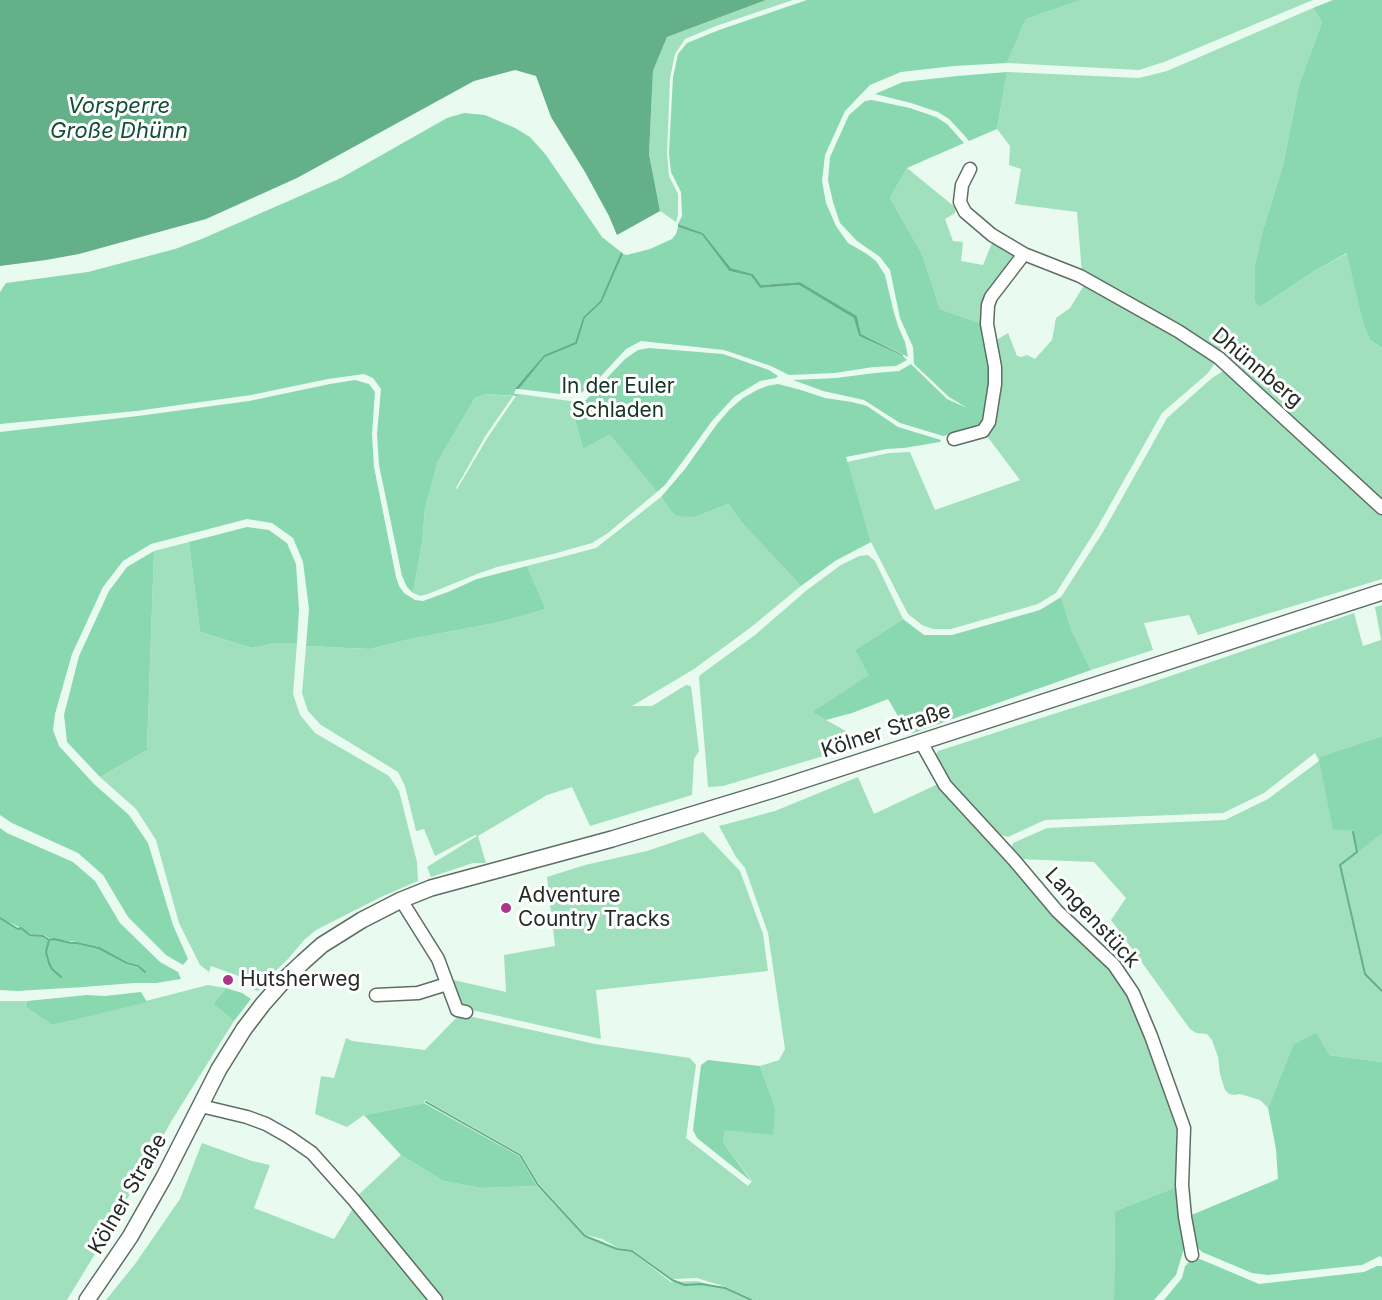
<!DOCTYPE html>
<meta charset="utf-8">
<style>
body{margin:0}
canvas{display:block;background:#e9faf0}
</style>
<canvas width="1382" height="1300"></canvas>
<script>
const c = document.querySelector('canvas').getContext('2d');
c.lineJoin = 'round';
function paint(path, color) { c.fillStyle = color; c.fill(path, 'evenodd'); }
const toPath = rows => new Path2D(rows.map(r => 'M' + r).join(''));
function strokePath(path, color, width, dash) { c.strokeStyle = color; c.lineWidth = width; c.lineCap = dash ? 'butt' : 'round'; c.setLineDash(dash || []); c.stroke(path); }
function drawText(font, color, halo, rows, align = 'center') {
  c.font = font + ' Inter,sans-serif'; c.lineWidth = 6; c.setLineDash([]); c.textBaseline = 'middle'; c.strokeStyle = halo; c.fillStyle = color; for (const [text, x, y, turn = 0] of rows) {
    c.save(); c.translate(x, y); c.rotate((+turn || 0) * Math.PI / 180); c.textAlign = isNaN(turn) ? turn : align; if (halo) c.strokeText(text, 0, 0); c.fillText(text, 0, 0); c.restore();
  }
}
const green = toPath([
 [766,0,793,0,716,26,685,39,675,54,670,78,667,153,669,176,678,194,678,215,676,222,660,211,649,154,653,71,667,37],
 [1081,0,1313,0,1164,62,1139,70,1007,63,1026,19],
 [1313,8,1322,22,1299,85,1283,165,1262,233,1255,265,1255,302,1260,307,1314,271,1348,253,1363,323,1370,340,1382,348,1382,504,1320,442,1254,383,1082,274,1077,212,1015,204,1021,169,1009,165,1010,146,997,129,1007,72,1139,78,1167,71],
 [907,168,956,208,955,213,945,219,953,241,963,242,961,261,983,265,994,238,1017,253,1005,273,985,325,940,309,922,254,890,198],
 [1086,285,1190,344,1216,362,1207,374,1162,413,1097,528,1056,593,1038,604,951,629,933,629,922,625,908,614,871,542,847,462,889,453,910,452,935,510,1020,480,987,436,994,427,996,399,993,342,1008,333,1017,356,1021,357,1027,355,1035,359,1052,340,1056,318,1070,308,1083,287],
 [1225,370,1347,479,1382,514,1382,579,1198,635,1189,615,1144,623,1153,650,1091,670,1071,629,1061,597,1103,532,1167,418,1212,378],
 [485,394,513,396,486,435,456,488,457,489,488,437,516,396,519,394,570,401,583,449,610,435,657,492,608,533,592,543,553,554,497,567,477,574,428,594,420,596,413,593,422,543,425,508,438,461,475,398],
 [661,497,668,507,695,517,728,504,743,524,801,586,750,628,694,669,632,706,652,706,686,685,691,686,699,751,694,759,692,795,590,826,572,787,547,795,478,836,486,863,473,863,431,877,427,867,477,836,475,835,435,856,424,829,416,831,405,786,398,772,321,725,308,711,302,693,306,646,370,649,410,639,500,622,546,609,527,566,596,548],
 [189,542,200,632,252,648,277,643,297,643,293,694,300,715,315,733,389,776,399,791,417,862,418,881,381,897,316,930,304,940,288,959,269,977,258,991,253,989,255,983,249,981,247,979,211,966,209,972,200,965,179,923,156,840,136,809,100,777,147,750,154,551],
 [868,555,875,561,903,619,855,650,870,675,812,712,867,743,723,786,708,787,699,678,700,675,755,635,807,590,841,565,859,556],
 [1382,605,1382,736,1322,756,1333,828,1353,831,1357,852,1382,834,1382,989,1369,978,1382,992,1382,1062,1329,1055,1293,1045,1268,1108,1260,1100,1240,1094,1234,1095,1229,1094,1225,1090,1220,1074,1218,1057,1212,1040,1207,1034,1196,1033,1190,1029,1111,920,1126,898,1094,862,1018,859,1011,851,1013,843,1047,828,1225,820,1268,799,1319,761,1315,753,1264,793,1223,813,1045,820,1008,837,997,834,949,783,935,756,938,751,1141,686,1354,613,1363,646,1381,640,1375,607],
 [858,777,874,814,940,783,1111,967,1129,996,1181,1128,1179,1186,1115,1211,1114,1300,753,1300,726,1287,697,1278,672,1279,633,1250,618,1248,602,1239,586,1235,539,1184,521,1154,425,1100,424,1103,364,1115,347,1127,315,1114,321,1076,334,1078,346,1038,352,1041,425,1050,457,1017,473,1017,595,1044,690,1058,696,1065,686,1138,748,1186,752,1181,723,1142,725,1130,775,1107,760,1066,779,1060,785,1049,768,933,745,868,736,857,719,826,775,811],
 [703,832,740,871,763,934,768,971,596,990,601,1039,463,1008,456,1001,449,979,506,992,504,955,555,946,547,877,585,865,647,851],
 [208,985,226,988,213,1004,234,1021,172,1120,112,1226,67,1300,0,1300,0,1001,27,1001,27,1008,52,1025],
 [202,1143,252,1161,270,1165,254,1208,334,1239,355,1205,433,1300,106,1300,135,1264,180,1199],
 [401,1155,443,1181,481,1188,537,1186,585,1237,601,1241,617,1250,632,1252,671,1282,697,1281,725,1289,748,1300,439,1300,355,1198]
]);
const forest = toPath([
 [807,0,1081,0,1026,19,1007,63,954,66,901,72,870,85,845,111,825,155,822,181,826,203,836,226,848,243,867,254,876,261,885,275,893,309,898,326,905,342,908,357,861,334,857,316,800,282,761,285,753,274,731,268,703,233,678,224,682,216,681,192,671,172,669,153,673,77,678,54,687,43,719,30],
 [1333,0,1382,0,1382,348,1370,340,1363,323,1347,253,1314,271,1260,307,1255,302,1255,265,1262,233,1283,165,1299,85,1322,22,1313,8],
 [1007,72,997,129,969,141,964,135,949,119,938,112,911,103,875,94,903,82,957,76],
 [872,100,910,108,936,117,947,124,964,143,907,168,890,198,922,254,940,309,985,325,993,365,986,413,979,427,943,436,900,423,864,400,823,391,793,380,836,378,875,373,899,371,911,364,947,399,967,408,949,397,914,364,913,347,900,318,890,270,880,257,857,241,840,223,833,202,828,180,830,157,849,115,865,101],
 [464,113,485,115,515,128,530,137,546,155,602,237,621,252,600,301,583,317,575,342,544,355,516,389,514,394,519,394,518,396,485,394,475,398,438,461,425,508,422,543,413,593,407,587,402,576,379,465,377,434,381,389,373,378,364,374,328,379,251,395,136,411,0,424,0,292,6,283,88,272,175,249,204,238,341,178,447,118],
 [678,227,702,235,729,271,751,276,760,288,799,285,855,318,859,336,903,356,907,360,896,366,873,367,835,373,789,375,771,366,724,350,641,341,626,349,590,388,578,394,560,394,519,389,545,357,577,344,585,318,602,302,623,254,627,255,650,249,672,239,676,234],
 [649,348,723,354,769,370,778,376,776,378,760,381,734,397,712,421,683,461,665,485,657,492,610,435,583,449,570,401,586,400,625,359,638,350],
 [355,380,369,384,375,392,372,434,374,467,396,577,399,586,404,593,415,600,423,601,448,592,477,579,527,566,546,609,500,622,410,639,370,649,306,646,309,609,303,562,293,538,272,523,247,519,151,544,123,561,103,587,72,654,55,714,53,730,59,746,94,784,129,815,148,843,173,925,188,959,183,965,166,955,128,917,103,875,78,853,12,823,0,815,0,432,138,416,249,401,330,384],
 [778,384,801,390,825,398,852,402,867,406,898,427,941,440,940,442,904,448,887,449,846,457,871,542,835,561,801,586,743,524,728,504,695,517,677,516,668,507,661,497,685,469,717,424,730,409,743,398,757,390,767,386],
 [247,527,269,530,287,543,296,564,299,609,297,643,277,643,252,648,200,632,189,542],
 [154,551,147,750,100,777,67,742,64,715,79,656,109,591,127,567],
 [1061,597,1071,629,1091,670,913,733,898,716,888,699,852,713,826,720,812,712,869,675,855,650,903,619,924,635,952,635,1040,610],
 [1382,736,1382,834,1358,852,1353,831,1333,829,1319,760,1322,756],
 [0,828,7,833,73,862,95,881,120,923,160,962,178,972,181,979,156,983,134,983,83,987,17,991,0,990,0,919,18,929,21,929,30,935,43,937,49,941,54,939,99,948,127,964,137,967,146,973,146,972,138,965,128,962,99,947,77,942,50,939,44,935,31,934,21,928,2,919,0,917],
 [226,988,242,993,251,999,234,1021,213,1004],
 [141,992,147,1002,52,1025,27,1008,27,1001,87,995,105,996],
 [1316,1033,1329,1055,1382,1062,1382,1258,1380,1256,1362,1265,1268,1275,1252,1273,1202,1252,1195,1245,1189,1216,1278,1179,1276,1149,1268,1108,1293,1045],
 [708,1060,760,1066,775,1107,773,1135,725,1130,723,1142,752,1182,697,1138,693,1130,701,1065],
 [424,1103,519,1156,537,1186,481,1188,443,1181,401,1155,364,1115],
 [1179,1186,1185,1245,1176,1275,1154,1300,1114,1300,1115,1211],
 [1200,1259,1259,1284,1364,1272,1377,1266,1382,1266,1382,1300,1164,1300,1182,1278,1185,1266,1191,1260]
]);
const water = toPath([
 [0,0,766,0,667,37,653,71,649,154,660,211,617,235,609,216,585,172,551,117,536,76,515,70,474,81,297,178,206,219,79,254,46,260,0,266],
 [678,224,703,233,731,268,753,274,761,285,800,282,857,316,861,334,903,355,903,356,859,336,854,318,799,285,760,288,751,276,729,271,702,235,678,227],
 [621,252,623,254,602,302,585,318,577,344,545,357,519,389,515,389,544,355,575,342,583,317,600,301]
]);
const stream = toPath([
 [1353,832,1357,852,1340,865,1365,974,1382,991],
 [0,918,18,929,21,928,30,935,43,936,49,940,54,939,71,943,77,943,99,948,127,963,138,966,145,972],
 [49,940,46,952,49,963,52,969,61,977],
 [426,1102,520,1155,538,1185,585,1236,617,1249,632,1251,672,1280,685,1285,701,1284,725,1288,751,1300]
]);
const minor = toPath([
 [970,169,962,185,960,202,965,212,992,235,1024,254],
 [954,439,983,431,989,422,995,384,995,367,987,324,988,305,991,297,1024,254,1080,276,1178,331,1219,358,1382,508],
 [921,742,945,785,1014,860,1057,911,1114,965,1133,993,1151,1036,1184,1128,1182,1185,1185,1217,1192,1255],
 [401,900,438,959,457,1010,466,1012],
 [376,995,418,993,447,984],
 [201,1106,247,1117,266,1124,289,1137,312,1153,353,1199,436,1300]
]);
const major = toPath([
 [87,1300,130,1237,164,1177,219,1069,244,1029,263,1004,286,978,303,962,322,945,362,920,401,900,431,888,612,839,776,789,1382,592]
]);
const markers = [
 [506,908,6,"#ad368d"],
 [228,980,6,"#ad368d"]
];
const streetNames = [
 ["Dhünnberg",1257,368,40],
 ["Kölner Straße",886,731,-18],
 ["Langenstück",1092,918,47],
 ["Kölner Straße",128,1194,-60]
];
const parkNames = [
 ["In der Euler",618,387],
 ["Schladen",618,411]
];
const poiNames = [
 ["Adventure",518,896],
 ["Country Tracks",518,920],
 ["Hutsherweg",240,980]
];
const waterNames = [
 ["Vorsperre",119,106],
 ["Große Dhünn",119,131]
];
paint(green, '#a0e0bd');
paint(forest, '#8ad8af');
paint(water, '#63b089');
strokePath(stream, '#63b089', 2);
strokePath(minor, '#5e6d65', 15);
strokePath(major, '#5e6d65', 18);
strokePath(minor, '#fff', 12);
strokePath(major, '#fff', 15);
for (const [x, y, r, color] of markers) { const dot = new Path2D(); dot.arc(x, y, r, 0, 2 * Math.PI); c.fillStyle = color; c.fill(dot); strokePath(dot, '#fff', 2); }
drawText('21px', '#252c28', '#fff', streetNames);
drawText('21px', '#133625', '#fff', parkNames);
drawText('21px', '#252c28', '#fff', poiNames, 'left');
drawText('italic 22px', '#125035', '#fff', waterNames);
</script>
